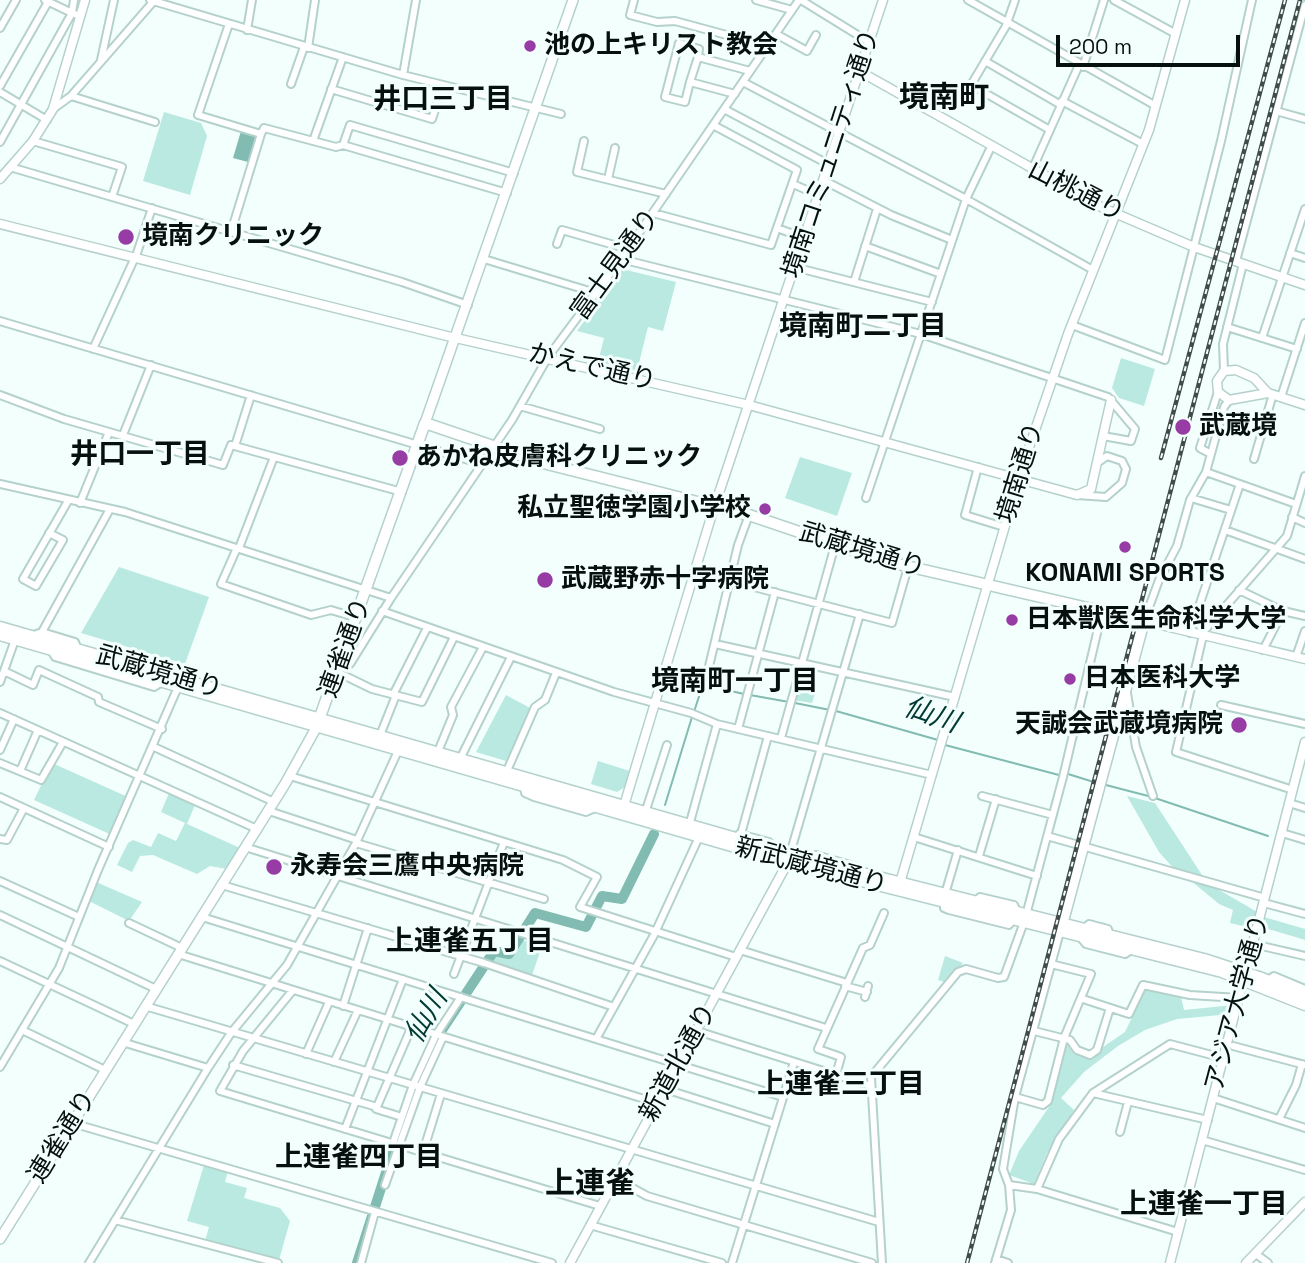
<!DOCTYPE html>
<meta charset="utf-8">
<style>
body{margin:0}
#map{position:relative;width:1305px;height:1263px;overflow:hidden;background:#f3fffd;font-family:"Space Grotesk",sans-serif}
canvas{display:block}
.scale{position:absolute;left:1056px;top:35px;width:184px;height:32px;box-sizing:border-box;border:4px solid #06110f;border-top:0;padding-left:9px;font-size:21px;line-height:24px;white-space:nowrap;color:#06110f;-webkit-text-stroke:5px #f3fffd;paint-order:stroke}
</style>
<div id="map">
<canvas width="1305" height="1263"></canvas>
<div class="scale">200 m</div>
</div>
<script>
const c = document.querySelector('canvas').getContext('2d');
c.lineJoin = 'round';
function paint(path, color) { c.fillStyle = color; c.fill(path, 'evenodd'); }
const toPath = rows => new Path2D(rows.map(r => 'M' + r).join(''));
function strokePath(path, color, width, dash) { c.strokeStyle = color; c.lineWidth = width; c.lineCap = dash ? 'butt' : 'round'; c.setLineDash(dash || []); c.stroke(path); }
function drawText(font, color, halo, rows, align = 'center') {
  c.font = font + ' "Space Grotesk","Noto Sans JP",sans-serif'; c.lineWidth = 6; c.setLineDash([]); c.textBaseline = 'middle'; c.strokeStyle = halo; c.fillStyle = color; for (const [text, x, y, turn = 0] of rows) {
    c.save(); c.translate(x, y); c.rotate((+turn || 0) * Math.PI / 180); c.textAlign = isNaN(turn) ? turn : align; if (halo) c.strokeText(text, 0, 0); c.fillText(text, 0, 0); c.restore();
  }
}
const green = toPath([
 [164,112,201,123,207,136,190,195,143,181],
 [622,269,676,282,663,331,648,327,637,371,598,362,604,338,577,331],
 [1121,358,1155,369,1144,406,1119,398,1112,388],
 [800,457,852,473,837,516,785,498],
 [119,567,209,597,185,664,81,633],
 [798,683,817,686,812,703,793,700],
 [506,695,532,709,506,761,476,752],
 [598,761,630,771,625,787,617,792,591,784],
 [52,763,130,798,114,836,34,800],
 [169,793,195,805,187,824,240,848,227,869,210,866,197,874,153,855,140,856,132,872,117,865,128,843,133,840,151,847,158,833,176,841,185,823,161,812],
 [1127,796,1155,803,1204,878,1175,870,1159,852],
 [1190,880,1214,887,1259,913,1255,929,1230,923,1233,910,1219,904],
 [96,882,142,902,129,921,89,901],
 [1264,917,1305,929,1305,940,1262,927],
 [522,940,542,946,531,978,491,964,498,953,511,956],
 [945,956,963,963,947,983,938,980],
 [1145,990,1181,997,1184,1010,1234,1005,1231,1014,1177,1019,1145,1030,1118,1046,1084,1072,1061,1098,1074,1110,1047,1153,1034,1184,1009,1175,1019,1151,1051,1104,1067,1044,1074,1054,1087,1058,1125,1032],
 [204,1165,228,1171,225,1182,247,1188,244,1198,280,1208,290,1221,279,1260,205,1241,209,1227,187,1221]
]);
const water = toPath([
 [241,131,256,135,248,162,233,158]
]);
const stream = toPath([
 [750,695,789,702],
 [795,703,830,710],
 [836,711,938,740],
 [694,712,701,690,709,686,744,694],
 [945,745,1059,775],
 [1068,774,1097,783],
 [1102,784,1152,797,1268,836],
 [665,805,692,717]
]);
const river = toPath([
 [438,1036,494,951,509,954,535,913,586,927,602,896,622,899,654,834],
 [357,1263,398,1135]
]);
const minor = toPath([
 [45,0,72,13,74,0],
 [150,0,403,75,561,114],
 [634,0,630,15,657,22,675,21,767,46],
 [756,0,792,10],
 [801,0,869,42],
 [968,0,1156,106],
 [1015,0,1006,26,971,85,1050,130],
 [1114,0,1176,34],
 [229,24,198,115,261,134,264,128,336,147,343,145,507,193],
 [0,28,16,0],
 [247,30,252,0],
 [776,34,807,51,816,35],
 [308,48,315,0],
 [101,60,114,0],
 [985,61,1061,105],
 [1083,67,1104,0],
 [403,75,416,0],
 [690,82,698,57],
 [743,82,966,199,1093,270],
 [291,84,304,47],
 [0,86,48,2],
 [331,89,432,119,443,86],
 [0,92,47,120],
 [735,94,690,82,685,102,665,97,679,43,699,49,698,57,750,71],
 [71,96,155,122],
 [1062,101,1143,144],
 [53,109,71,96,153,2],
 [724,109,828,164],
 [1276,111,1305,119],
 [33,141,122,167,112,197],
 [313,141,343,57],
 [584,141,577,172,666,194],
 [0,142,72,13,80,16],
 [343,145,350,125,514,173],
 [10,167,402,282,468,305],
 [1032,170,1079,65],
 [608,179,615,148],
 [823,180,891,215,952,240],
 [793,184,818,195],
 [653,213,771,245,797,170,713,125],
 [777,228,804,238],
 [231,232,261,134],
 [557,244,562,230,628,249],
 [865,246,941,274],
 [1290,253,1305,258],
 [484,259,596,293],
 [621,259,921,334,1108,397,1135,429,1131,441,1103,436],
 [1236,261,1305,5],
 [794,267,932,302],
 [854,282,877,209],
 [0,321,482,464],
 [1072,325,1165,360,1221,141,1252,0],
 [1227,327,1297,349],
 [1262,338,1305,209],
 [93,349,137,253,152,208],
 [1224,371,1223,344,1243,264],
 [0,395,64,419,223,465,231,445,402,492],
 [1281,397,1305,323],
 [520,406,600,429],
 [123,435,151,365],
 [235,446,251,395],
 [1211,454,1200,448,1218,392],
 [1254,459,1273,394],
 [978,467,965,515,1004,527],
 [1206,472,1296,504],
 [0,484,125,512,391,598],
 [1077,495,1106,497,1122,483,1126,469,1122,461,1107,456,1100,461],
 [866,498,966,199,991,147],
 [1191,498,1231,510],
 [80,503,109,432],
 [1292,517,1305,523],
 [1225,530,1305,559],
 [49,533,63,540,36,586,23,579,68,501],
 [237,548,221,584,311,615,331,610,357,618],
 [239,548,274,457],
 [731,581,892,623,908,567],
 [1239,590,1283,611,1305,616],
 [382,611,614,692,691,713,717,724,932,775],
 [1144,621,1159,580,1177,546,1190,500,1206,472,1224,407,1229,400],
 [42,632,110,509],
 [1190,633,1240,484],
 [31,636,42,632,75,642,78,650],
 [715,644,955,697],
 [51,650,55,657,154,687,162,682],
 [1263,650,1283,611],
 [1296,657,1305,631],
 [341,661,350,664,391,598,512,420,548,357,621,259,799,0],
 [4,671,33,685,39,670,98,697,99,702,162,729],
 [337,672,372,689,422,702,454,637],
 [0,682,16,637],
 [705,683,738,545,749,515],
 [1127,693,1136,747,1153,796],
 [393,695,427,628],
 [1221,705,1305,724],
 [0,713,257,829],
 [738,729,775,592],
 [379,738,396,695],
 [781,738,835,545],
 [154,747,274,802],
 [0,750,14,719],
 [437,754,453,715,451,707,483,647],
 [459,761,511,657],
 [0,763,41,780,63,742],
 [20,771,38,730],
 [506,773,535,707,545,700,556,673],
 [290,776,563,860,597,877,580,907,736,957],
 [524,787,525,793,534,797,586,812,595,808],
 [1293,790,1176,752,1204,631,1287,536,1305,476],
 [982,796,1053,815],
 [0,797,109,847],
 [1289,803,1305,808],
 [269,811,357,840],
 [645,813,667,745],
 [689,826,717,724],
 [1282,833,1305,840],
 [739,834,769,842,773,848],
 [741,834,768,736],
 [1047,836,1265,898],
 [914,837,1037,876],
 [0,839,7,840,24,808],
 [356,843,544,899],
 [245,847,826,1028],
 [790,854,860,614],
 [979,856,996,799],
 [811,860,816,855,857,867],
 [0,881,79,917],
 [222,885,484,963,614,1007],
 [945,894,958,850],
 [974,902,980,897,1014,905,1017,912],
 [944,903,944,908,949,910,1009,925,1013,920],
 [1264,903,1305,914],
 [0,915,156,989],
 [1026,915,1063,777,1102,612],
 [202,917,783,1097],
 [129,923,182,948],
 [1083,929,1089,924,1108,929,1110,936],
 [1080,937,1086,944,1125,954,1131,950],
 [1253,944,1305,956],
 [740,950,847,983],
 [178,954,657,1103],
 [0,961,134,1024],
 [454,974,504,842],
 [1268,980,1274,976,1305,989],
 [845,986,867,992],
 [293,990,243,1051,220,1091,600,1206],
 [865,997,868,986],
 [1083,999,1129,1014,1143,985,1190,995,1239,998],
 [145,1006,879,1222],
 [343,1006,368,928],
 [22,1030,105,1070],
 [697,1031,871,1086],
 [1034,1031,1070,1040,1077,1050,1090,1055,1097,1050,1110,1008],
 [596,1039,654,935,699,837],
 [122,1042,208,1068],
 [1233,1046,1305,1065],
 [306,1054,329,1002],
 [334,1062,358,1010],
 [233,1065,377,1107],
 [0,1067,59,968,98,870,178,687],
 [836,1075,841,1057,818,1049,863,948,870,945,884,913],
 [665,1089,775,1124],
 [1093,1093,1208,1120],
 [1015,1097,1043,1105,1048,1101,1064,1038,1091,974,1051,964],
 [1213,1098,1305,1128],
 [402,1117,376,1109,412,1026],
 [1279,1119,1296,1085,1302,1064],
 [72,1123,552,1263],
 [345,1129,403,979],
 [1120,1132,1128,1102],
 [1202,1140,1305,1170],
 [393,1143,413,1085,436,1035,461,997],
 [423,1152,441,1094],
 [616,1179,647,1196,872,1263],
 [385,1185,420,1087,443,1037],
 [1009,1185,1037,1189,1178,1232],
 [1037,1189,1059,1139,1093,1093,1170,1044,1223,1058],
 [115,1220,278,1263],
 [590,1225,722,1263],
 [1256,1254,1268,1263],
 [996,1259,1008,1263],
 [89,1263,208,1068,231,1033,287,965,356,843,398,751],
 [361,1263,375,1212],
 [732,1263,794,1062],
 [882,1263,871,1077,958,972,966,969,998,978,1004,977,1024,922],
 [995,1263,1011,1210,1009,1185,1003,1169,1015,1097,1060,932]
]);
const tertiary = toPath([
 [859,71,1103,208,1194,247,1305,285],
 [0,179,33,141,53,109,85,0],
 [0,224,447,336,749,405,1077,495,1091,489,1111,400],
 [1268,393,1229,400,1218,392,1217,381,1224,371,1236,370,1254,378,1268,393,1305,405],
 [1144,621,1305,659],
 [623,809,712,514,883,0],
 [899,886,1022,468,1068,334,1149,130,1185,0],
 [570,1263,788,862],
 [1170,1263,1305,742],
 [1246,1263,1305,1202]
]);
const secondary = toPath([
 [425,423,573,0],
 [0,1239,285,784,316,728]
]);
const primary = toPath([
 [0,627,823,863,1204,959,1262,978,1305,996],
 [0,635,794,864,1222,972,1305,1005],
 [316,728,425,423,543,463,749,515,885,561,1144,621,1060,932]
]);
const rail = toPath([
 [1161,458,1285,0],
 [967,1263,1300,0]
]);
const markers = [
 [530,46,7,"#973ba5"],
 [126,237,9,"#973ba5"],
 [1183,427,9,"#973ba5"],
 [400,458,9,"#973ba5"],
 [765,509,7,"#973ba5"],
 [1125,547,7,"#973ba5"],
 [545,580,9,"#973ba5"],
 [1012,620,7,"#973ba5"],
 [1070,679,7,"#973ba5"],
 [1239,725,9,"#973ba5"],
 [274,867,9,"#973ba5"]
];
const poiNames = [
 ["池の上キリスト教会",544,46],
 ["境南クリニック",142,237],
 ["武蔵境",1199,427],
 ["あかね皮膚科クリニック",416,458],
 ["私立聖徳学園小学校",751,509,"right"],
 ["KONAMI SPORTS",1125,574,"center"],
 ["武蔵野赤十字病院",561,580],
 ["日本獣医生命科学大学",1026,620],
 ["日本医科大学",1084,679],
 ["天誠会武蔵境病院",1223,725,"right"],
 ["永寿会三鷹中央病院",290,867]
];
const streetNames = [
 ["境南コミュニティ通り",832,154,-72],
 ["山桃通り",1076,192,27],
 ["富士見通り",616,265,-54],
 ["かえで通り",592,368,13],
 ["境南通り",1021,473,-73],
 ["武蔵境通り",862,551,17],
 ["連雀通り",346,648,-70],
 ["武蔵境通り",159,673,16],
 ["新武蔵境通り",811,867,15],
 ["アジア大学通り",1238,1003,-75],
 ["新道北通り",679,1063,-61],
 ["連雀通り",63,1137,-58]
];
const neighbourhoodNames = [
 ["井口三丁目",443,100],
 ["境南町二丁目",863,327],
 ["井口一丁目",140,455],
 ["境南町一丁目",735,682],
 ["上連雀五丁目",470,942],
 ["上連雀三丁目",841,1085],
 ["上連雀四丁目",359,1158],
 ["上連雀一丁目",1204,1205]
];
const waterNames = [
 ["仙川",931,716,19],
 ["仙川",427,1017,-60]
];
const quarterNames = [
 ["境南町",944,99],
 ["上連雀",590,1185]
];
paint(green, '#b9e9e0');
paint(water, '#82bbb2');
strokePath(stream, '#82bbb2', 2);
strokePath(river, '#82bbb2', 10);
strokePath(minor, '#b4d1cc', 10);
strokePath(tertiary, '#b4d1cc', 11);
strokePath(secondary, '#b4d1cc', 12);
strokePath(primary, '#b4d1cc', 13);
strokePath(minor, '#fff', 6);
strokePath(tertiary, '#fff', 8);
strokePath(secondary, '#fff', 9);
strokePath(primary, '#fff', 10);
strokePath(rail, '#414c4a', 4.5);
strokePath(rail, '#f3fffd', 2, [5]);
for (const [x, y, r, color] of markers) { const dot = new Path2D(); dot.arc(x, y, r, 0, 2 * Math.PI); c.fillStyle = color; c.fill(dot); strokePath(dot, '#f3fffd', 2.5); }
drawText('bold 26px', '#06110f', '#f3fffd', poiNames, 'left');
drawText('26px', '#06110f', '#f3fffd', streetNames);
drawText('bold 28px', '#06110f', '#f3fffd', neighbourhoodNames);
drawText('italic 28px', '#013933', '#f3fffd', waterNames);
drawText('bold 30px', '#06110f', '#f3fffd', quarterNames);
</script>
